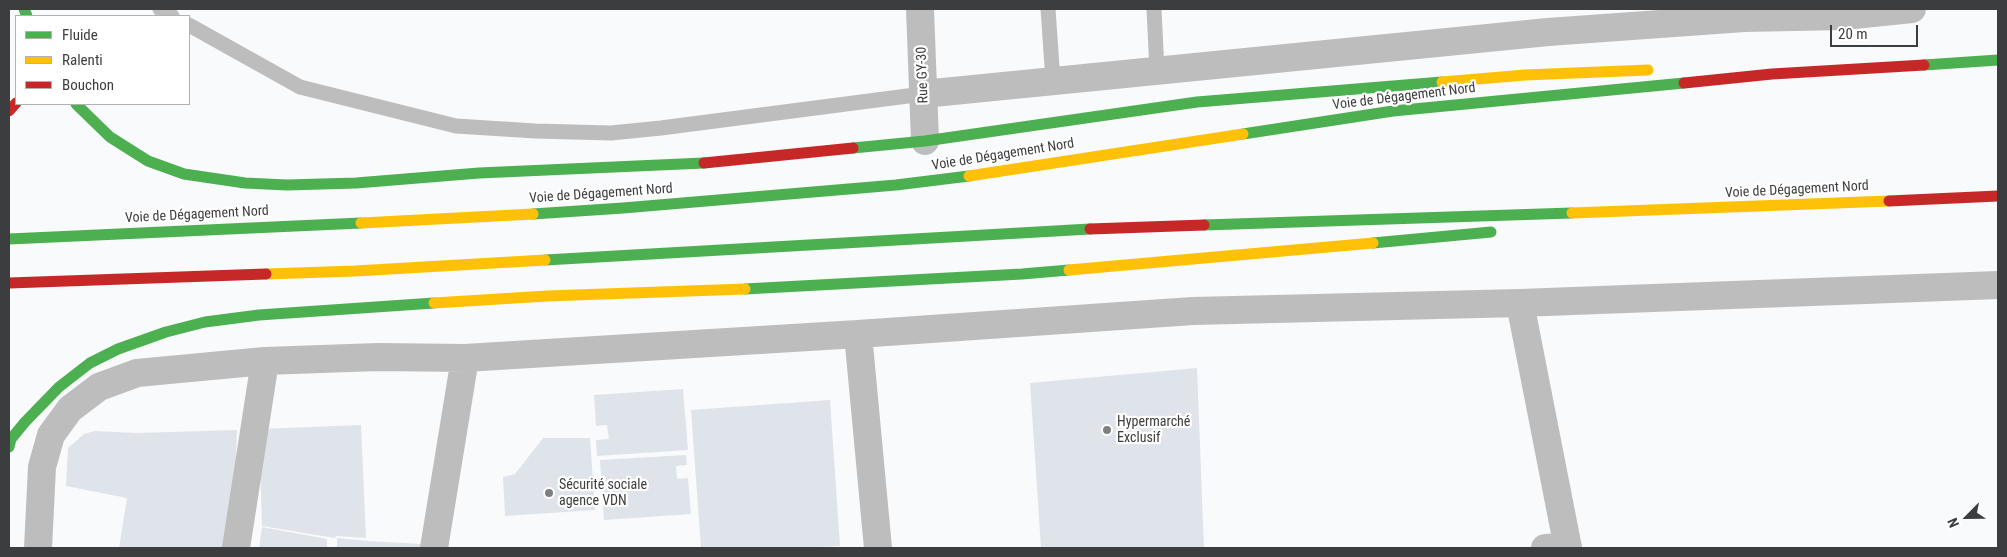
<!DOCTYPE html>
<meta charset="utf-8">
<style>
body{margin:0}
#map{position:relative;width:2007px;height:557px;overflow:hidden;background:#f9fafc;font-family:"Roboto Condensed",sans-serif}
canvas{display:block}
.frame{position:absolute;inset:0;border:10px solid #3c3d3e;pointer-events:none}
.legend{position:absolute;left:15px;top:15px;width:175px;height:90px;box-sizing:border-box;background:#fff;border:1px solid #b1b1b2;margin:0;padding:6px 9px;list-style:none;font-size:15px;color:#3c3d3e}
.legend li{display:flex;align-items:center;gap:10px;height:25px}
.legend b{width:25px;border:1px solid #b1b1b2}
.north{position:absolute;left:1942px;top:492px;width:50px;height:50px;-webkit-text-stroke:4px #fff;paint-order:stroke;rotate:247deg;font-size:14px;font-weight:700;line-height:20px;text-align:center;color:#3c3d3e}
.north::after{content:'';display:block;margin:auto;width:18px;height:22px;background:#3c3d3e;clip-path:polygon(50% 0,100% 100%,50% 72%,0 100%)}
.scale{position:absolute;left:1830px;top:25px;width:88px;height:22px;box-sizing:border-box;border:2px solid #3c3d3e;border-top:0;padding-left:6px;font-size:15px;line-height:18px;white-space:nowrap;color:#3c3d3e;-webkit-text-stroke:4px #fff;paint-order:stroke}
</style>
<div id="map">
<canvas width="2007" height="557"></canvas>
<div class="frame"></div>
<ul class="legend">
<li><b style="height:6px;background:#4caf50"></b>Fluide</li>
<li><b style="height:6px;background:#ffc107"></b>Ralenti</li>
<li><b style="height:6px;background:#c62828"></b>Bouchon</li>
</ul>
<div class="north">N</div>
<div class="scale">20 m</div>
</div>
<script>
const c = document.querySelector('canvas').getContext('2d');
c.lineJoin = 'round';
function paint(path, color) { c.fillStyle = color; c.fill(path, 'evenodd'); }
const toPath = rows => new Path2D(rows.map(r => 'M' + r).join(''));
function strokePath(path, color, width, dash) { c.strokeStyle = color; c.lineWidth = width; c.lineCap = dash ? 'butt' : 'round'; c.setLineDash(dash || []); c.stroke(path); }
function drawText(font, color, halo, rows, align = 'center') {
  c.font = font + ' "Roboto Condensed",sans-serif'; c.lineWidth = 4.5; c.setLineDash([]); c.textBaseline = 'middle'; c.strokeStyle = halo; c.fillStyle = color; for (const [text, x, y, turn = 0] of rows) {
    c.save(); c.translate(x, y); c.rotate((+turn || 0) * Math.PI / 180); c.textAlign = isNaN(turn) ? turn : align; if (halo) c.strokeText(text, 0, 0); c.fillText(text, 0, 0); c.restore();
  }
}
const building = toPath([
 [1197,368,1204,548,1041,548,1030,383],
 [683,389,688,450,597,456,596,440,609,439,607,425,596,426,594,395],
 [830,400,840,546,802,548,701,548,691,410],
 [361,425,366,538,336,536,335,538,262,526,259,429],
 [237,430,234,513,224,548,119,548,127,498,66,486,68,448,84,434,95,431,136,433],
 [543,438,590,438,595,510,505,516,503,477,515,474],
 [686,455,687,465,676,466,677,479,688,478,691,514,604,520,600,460],
 [262,527,327,539,327,548,259,548],
 [337,538,367,541,422,544,422,548,337,548]
]);
const lane = toPath([
 [160,9,172,16],
 [1048,9,1053,81],
 [1154,9,1157,71],
 [189,25,300,87,456,126,535,131,611,133,661,128,923,94]
]);
const street = toPath([
 [920,9,925,141],
 [923,94,1548,32,1744,18,1844,16,1912,9],
 [1520,303,1568,548],
 [858,334,878,548],
 [38,548,42,467,51,435,70,409,99,387,137,373,265,361,378,357,465,358,858,334,1193,311,1520,303,1998,285],
 [236,548,265,361],
 [434,548,465,358],
 [1545,548,1568,547]
]);
const fast = toPath([
 [24,9,27,16],
 [1924,65,1998,60],
 [76,104,110,137,148,161,184,174,245,183,287,185,356,183,479,173,704,163],
 [1243,134,1393,111,1684,83],
 [853,148,925,141,1197,102,1442,82],
 [533,214,623,208,896,185,969,176],
 [1204,225,1572,213],
 [9,239,361,223],
 [1373,243,1491,232],
 [545,260,1090,229],
 [745,289,1022,274,1069,270],
 [9,447,11,439,25,422,59,387,90,363,118,349,166,332,205,322,259,315,434,303]
]);
const slow = toPath([
 [1442,82,1525,75,1648,70],
 [969,176,1243,134],
 [1572,213,1889,201],
 [361,223,533,214],
 [1069,270,1373,243],
 [266,274,355,271,545,260],
 [434,303,547,296,745,289]
]);
const jam = toPath([
 [1684,83,1772,74,1924,65],
 [9,111,16,103],
 [704,163,853,148],
 [1889,201,1998,196],
 [1090,229,1204,225],
 [9,283,266,274]
]);
const markers = [
 [1107,430,5,"#7e7f80"],
 [549,493,5,"#7e7f80"]
];
const streetNames = [
 ["Rue GY-30",923,75,-92],
 ["Voie de Dégagement Nord",1404,97,-7],
 ["Voie de Dégagement Nord",1003,155,-9],
 ["Voie de Dégagement Nord",1797,190,-3],
 ["Voie de Dégagement Nord",601,194,-4],
 ["Voie de Dégagement Nord",197,215,-3]
];
const poiNames = [
 ["Hypermarché",1117,422],
 ["Exclusif",1117,438],
 ["Sécurité sociale",559,485],
 ["agence VDN",559,501]
];
paint(building, '#dee4ea');
strokePath(lane, '#bdbdbd', 15);
strokePath(street, '#bdbdbd', 28);
strokePath(fast, '#4caf50', 11);
strokePath(slow, '#ffc107', 11);
strokePath(jam, '#c62828', 11);
for (const [x, y, r, color] of markers) { const dot = new Path2D(); dot.arc(x, y, r, 0, 2 * Math.PI); c.fillStyle = color; c.fill(dot); strokePath(dot, '#fff', 2); }
drawText('14px', '#3c3d3e', '#fff', streetNames);
drawText('14px', '#3c3d3e', '#fff', poiNames, 'left');
</script>
